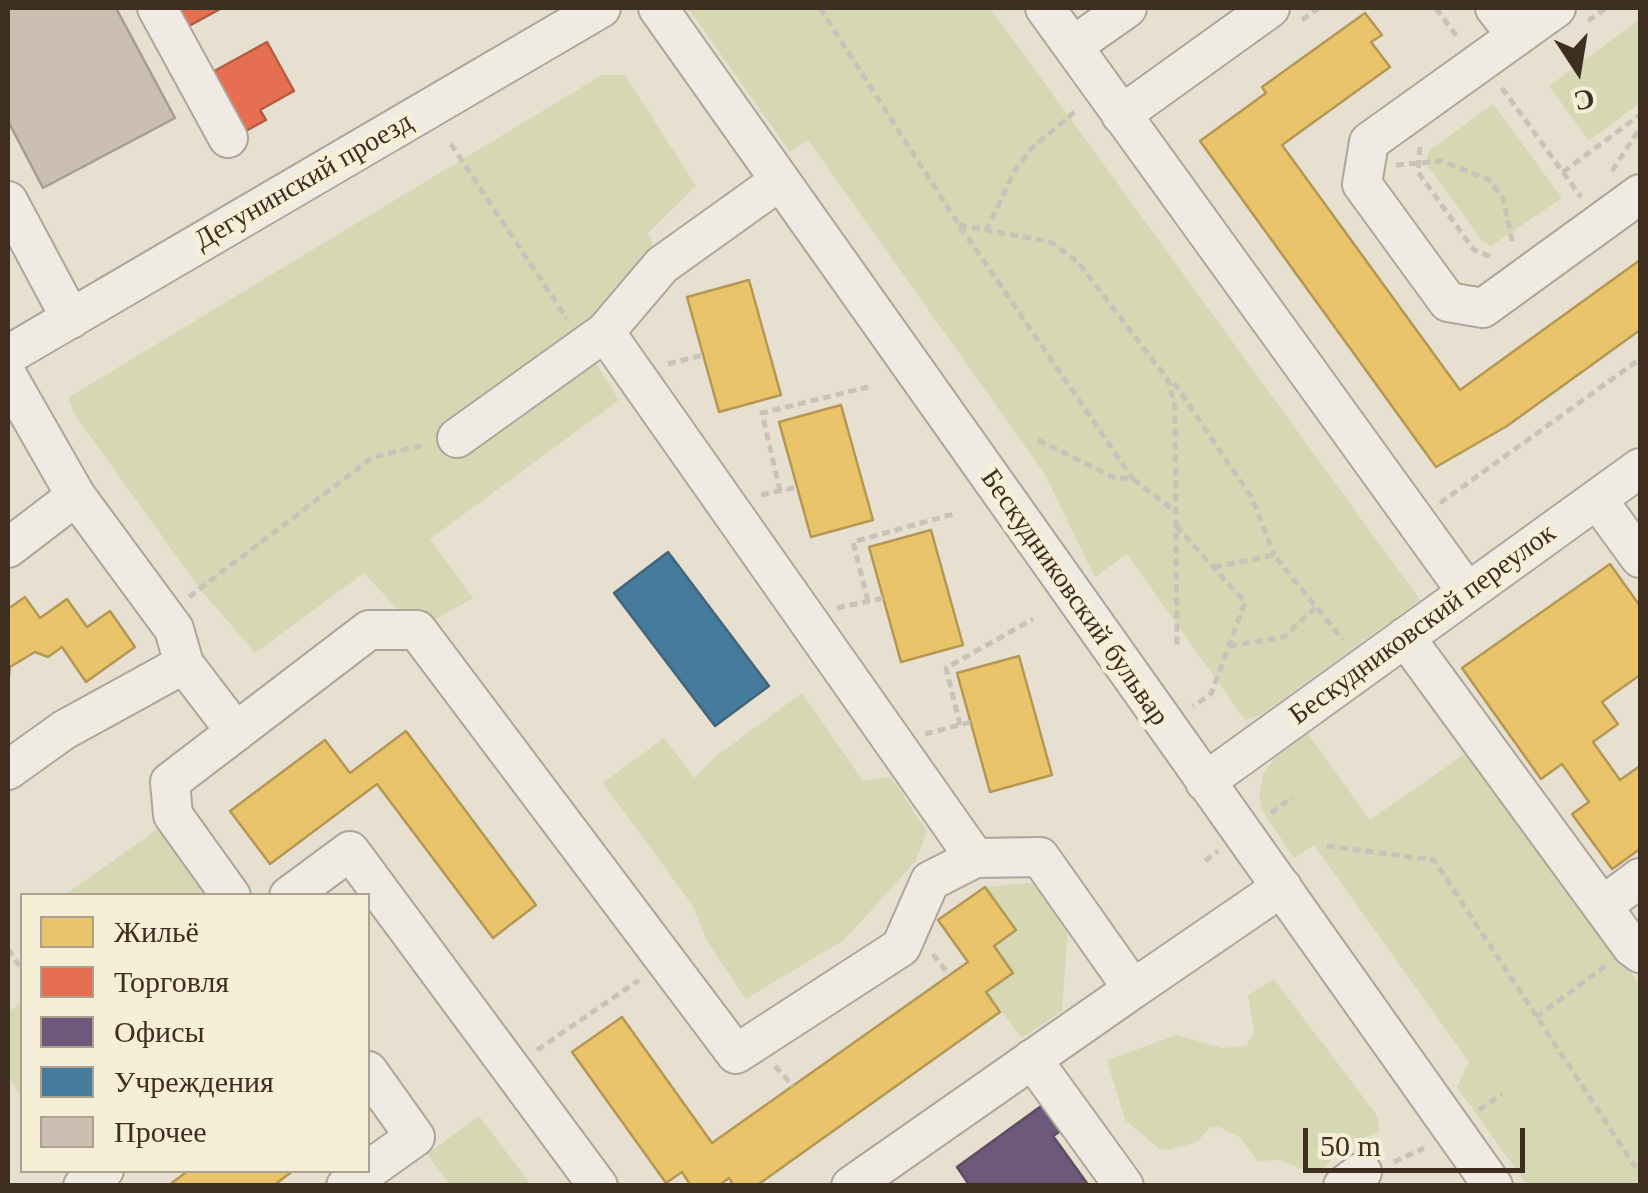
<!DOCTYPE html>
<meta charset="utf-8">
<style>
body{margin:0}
#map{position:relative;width:1648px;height:1193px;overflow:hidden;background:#e7e0d1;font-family:"Times New Roman",serif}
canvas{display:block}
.frame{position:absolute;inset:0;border:10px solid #3d2e20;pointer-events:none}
.legend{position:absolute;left:20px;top:893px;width:350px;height:280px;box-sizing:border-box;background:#f7eed8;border:2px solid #ada18e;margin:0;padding:12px 18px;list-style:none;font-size:30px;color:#3d2e20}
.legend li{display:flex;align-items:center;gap:20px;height:50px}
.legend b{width:50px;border:2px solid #ada18e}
.north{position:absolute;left:1528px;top:20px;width:100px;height:100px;-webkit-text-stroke:8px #f7eed8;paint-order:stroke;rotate:168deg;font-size:28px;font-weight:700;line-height:40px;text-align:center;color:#3d2e20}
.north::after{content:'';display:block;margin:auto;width:35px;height:45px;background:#3d2e20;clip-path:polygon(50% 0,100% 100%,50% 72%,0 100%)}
.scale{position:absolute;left:1303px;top:1128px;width:222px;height:45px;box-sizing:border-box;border:5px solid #3d2e20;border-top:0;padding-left:12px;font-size:30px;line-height:35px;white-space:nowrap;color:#3d2e20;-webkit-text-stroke:8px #f7eed8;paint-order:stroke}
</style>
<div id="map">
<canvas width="1648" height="1193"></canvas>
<div class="frame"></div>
<ul class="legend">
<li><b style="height:28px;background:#e9c46a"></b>Жильё</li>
<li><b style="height:28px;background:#e76f51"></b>Торговля</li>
<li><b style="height:28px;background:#6d597a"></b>Офисы</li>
<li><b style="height:28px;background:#457b9d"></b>Учреждения</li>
<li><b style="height:28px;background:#cbbfb2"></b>Прочее</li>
</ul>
<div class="north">С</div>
<div class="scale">50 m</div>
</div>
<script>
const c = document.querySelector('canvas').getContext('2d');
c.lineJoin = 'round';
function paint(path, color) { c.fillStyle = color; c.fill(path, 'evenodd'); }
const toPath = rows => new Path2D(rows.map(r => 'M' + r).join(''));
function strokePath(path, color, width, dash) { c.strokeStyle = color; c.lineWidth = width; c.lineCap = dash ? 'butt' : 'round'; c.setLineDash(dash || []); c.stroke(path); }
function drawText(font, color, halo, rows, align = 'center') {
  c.font = font + ' "Times New Roman",serif'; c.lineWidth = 10; c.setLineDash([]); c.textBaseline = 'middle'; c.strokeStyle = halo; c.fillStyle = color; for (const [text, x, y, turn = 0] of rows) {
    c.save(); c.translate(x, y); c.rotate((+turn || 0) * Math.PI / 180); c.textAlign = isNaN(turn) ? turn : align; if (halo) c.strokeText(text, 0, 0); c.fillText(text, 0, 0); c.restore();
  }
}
const green = toPath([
 [688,8,990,8,1420,600,1259,716,1245,720,1127,554,1095,577,1044,473,808,140,790,152],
 [1640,19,1640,103,1589,141,1549,86],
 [602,75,625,75,696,186,648,233,662,265,586,347,619,400,430,539,473,598,417,630,364,573,255,653,200,589,73,412,69,397],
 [1493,104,1562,198,1491,246,1483,242,1428,166,1427,157,1430,150],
 [802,693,863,781,891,777,927,831,916,861,844,940,746,999,707,941,693,906,603,783,664,738,694,778,715,757],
 [1308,734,1370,820,1472,749,1640,985,1640,1185,1527,1185,1457,1087,1469,1062,1314,845,1294,858,1262,810,1259,795,1264,772,1276,757],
 [173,815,231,896,63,896,144,839],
 [1037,882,1068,926,1062,1011,1022,1038,986,992,1013,973,994,946,1015,930,985,887],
 [1274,979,1378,1117,1379,1132,1343,1146,1324,1168,1309,1172,1280,1160,1257,1161,1240,1137,1219,1127,1211,1127,1197,1142,1168,1150,1160,1149,1125,1120,1107,1060,1177,1035,1222,1048,1246,1046,1254,1032,1248,995],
 [19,1004,22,1009,22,1097,8,1077,8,1012],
 [479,1116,531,1185,450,1185,427,1154]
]);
const homes = toPath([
 [1365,13,1382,35,1371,42,1390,67,1282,145,1460,390,1640,260,1640,330,1507,426,1436,467,1200,141,1266,93,1262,87,1365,13],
 [749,280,781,395,719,412,687,297,749,280],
 [841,405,873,520,811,537,779,422,841,405],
 [931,530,963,645,901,662,869,547,931,530],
 [1610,564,1640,606,1640,675,1602,702,1618,724,1593,742,1620,780,1640,766,1640,849,1612,869,1572,814,1589,802,1562,764,1541,779,1462,668,1610,564],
 [25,597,40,618,67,599,87,627,110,611,135,647,86,682,62,647,48,657,35,652,10,667,8,685,8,609,25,597],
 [1019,656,1052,775,990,792,957,673,1019,656],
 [406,731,536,905,493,938,377,784,270,864,230,811,325,740,350,773,406,731],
 [985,887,1016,930,994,946,1013,973,986,992,1000,1012,756,1186,734,1186,729,1178,718,1186,691,1186,682,1172,666,1183,572,1052,622,1017,712,1143,968,962,938,920,985,887],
 [189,1170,294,1170,273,1186,168,1186,189,1170]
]);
const shops = toPath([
 [178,8,222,8,189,26,178,8],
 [267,42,294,91,260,110,266,120,242,133,209,74,267,42]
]);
const offices = toPath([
 [1044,1104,1062,1130,1053,1136,1089,1186,970,1186,957,1167,1044,1104]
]);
const public = toPath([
 [668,552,769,686,715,726,614,593,668,552]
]);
const building = toPath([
 [8,8,116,8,175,118,43,188,8,121,8,8]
]);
const path = toPath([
 [820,8,959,225,1133,479],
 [1436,8,1458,38],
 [1302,20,1319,8],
 [1588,21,1606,8],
 [1502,88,1581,197],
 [451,144,567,319],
 [1420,147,1418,172,1474,250,1494,258],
 [1396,165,1441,161,1488,179,1503,198,1513,245],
 [1612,171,1640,128],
 [1563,172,1640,115],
 [959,225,1051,242,1078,262,1168,380,1175,407,1177,645],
 [986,231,1014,172,1031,149,1077,110],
 [668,364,703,355],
 [1174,383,1252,498,1274,555],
 [1038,440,1113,477,1133,479,1175,511],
 [780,491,762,413,868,387],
 [761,495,797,487],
 [1440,503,1640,359],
 [1176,526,1245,602,1211,694,1193,706],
 [1214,567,1274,555,1343,640],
 [189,597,373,457,424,445],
 [868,601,853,542,957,513],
 [837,608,883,598],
 [1229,646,1284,637,1316,607],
 [960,725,946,668,1033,619],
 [925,734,971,722],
 [1271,813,1293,797],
 [1327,846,1434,860,1640,1174],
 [1205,861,1218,851],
 [8,949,22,970],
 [933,954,949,975],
 [1536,1017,1607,965],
 [537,1050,639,980],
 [775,1066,793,1086],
 [1479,1110,1502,1094],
 [1394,1162,1424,1148]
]);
const minor = toPath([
 [157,8,228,138],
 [658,8,1493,1186],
 [1045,8,1467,592],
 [1495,8,1517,36],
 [1556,8,1369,142,1362,184,1448,302,1483,308,1640,194],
 [1073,46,1127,8],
 [1121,115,1270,8],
 [8,201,71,319],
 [605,332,975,858],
 [8,355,601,8],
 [8,377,76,496,174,629,184,664,236,732],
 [457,438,605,332,662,265,778,182],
 [1597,499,1640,558],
 [8,548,76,496],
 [1405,637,1632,947,1640,953],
 [8,770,64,730,184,664],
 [1205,782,1640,468],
 [231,896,173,815,170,782,369,630,417,630,736,1054,901,947,930,881,975,858,1040,857,1133,989,1282,887],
 [289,896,350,851,598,1186],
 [1602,906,1640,878],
 [1032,1059,1124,1186],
 [83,1186,104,1170],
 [346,1186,415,1137,368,1071],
 [851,1186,1133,989],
 [1343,1186,1362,1172]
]);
const streetNames = [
 ["Дегунинский проезд",304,182,-30],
 ["Бескудниковский бульвар",1074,598,55],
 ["Бескудниковский переулок",1423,625,-36]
];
paint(green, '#d6d7b3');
paint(homes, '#e9c46a');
strokePath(homes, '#b59754', 2.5);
paint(shops, '#e76f51');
strokePath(shops, '#b45c42', 2.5);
paint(offices, '#6d597a');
strokePath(offices, '#5f4c5f', 2.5);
paint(public, '#457b9d');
strokePath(public, '#436478', 2.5);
paint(building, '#cbbfb2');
strokePath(building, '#a89c90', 2.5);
strokePath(minor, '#ada599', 42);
strokePath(path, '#c8c2b9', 5, [8, 5]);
strokePath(minor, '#efebe3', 38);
drawText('28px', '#3d2e20', '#f7eed8', streetNames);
</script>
